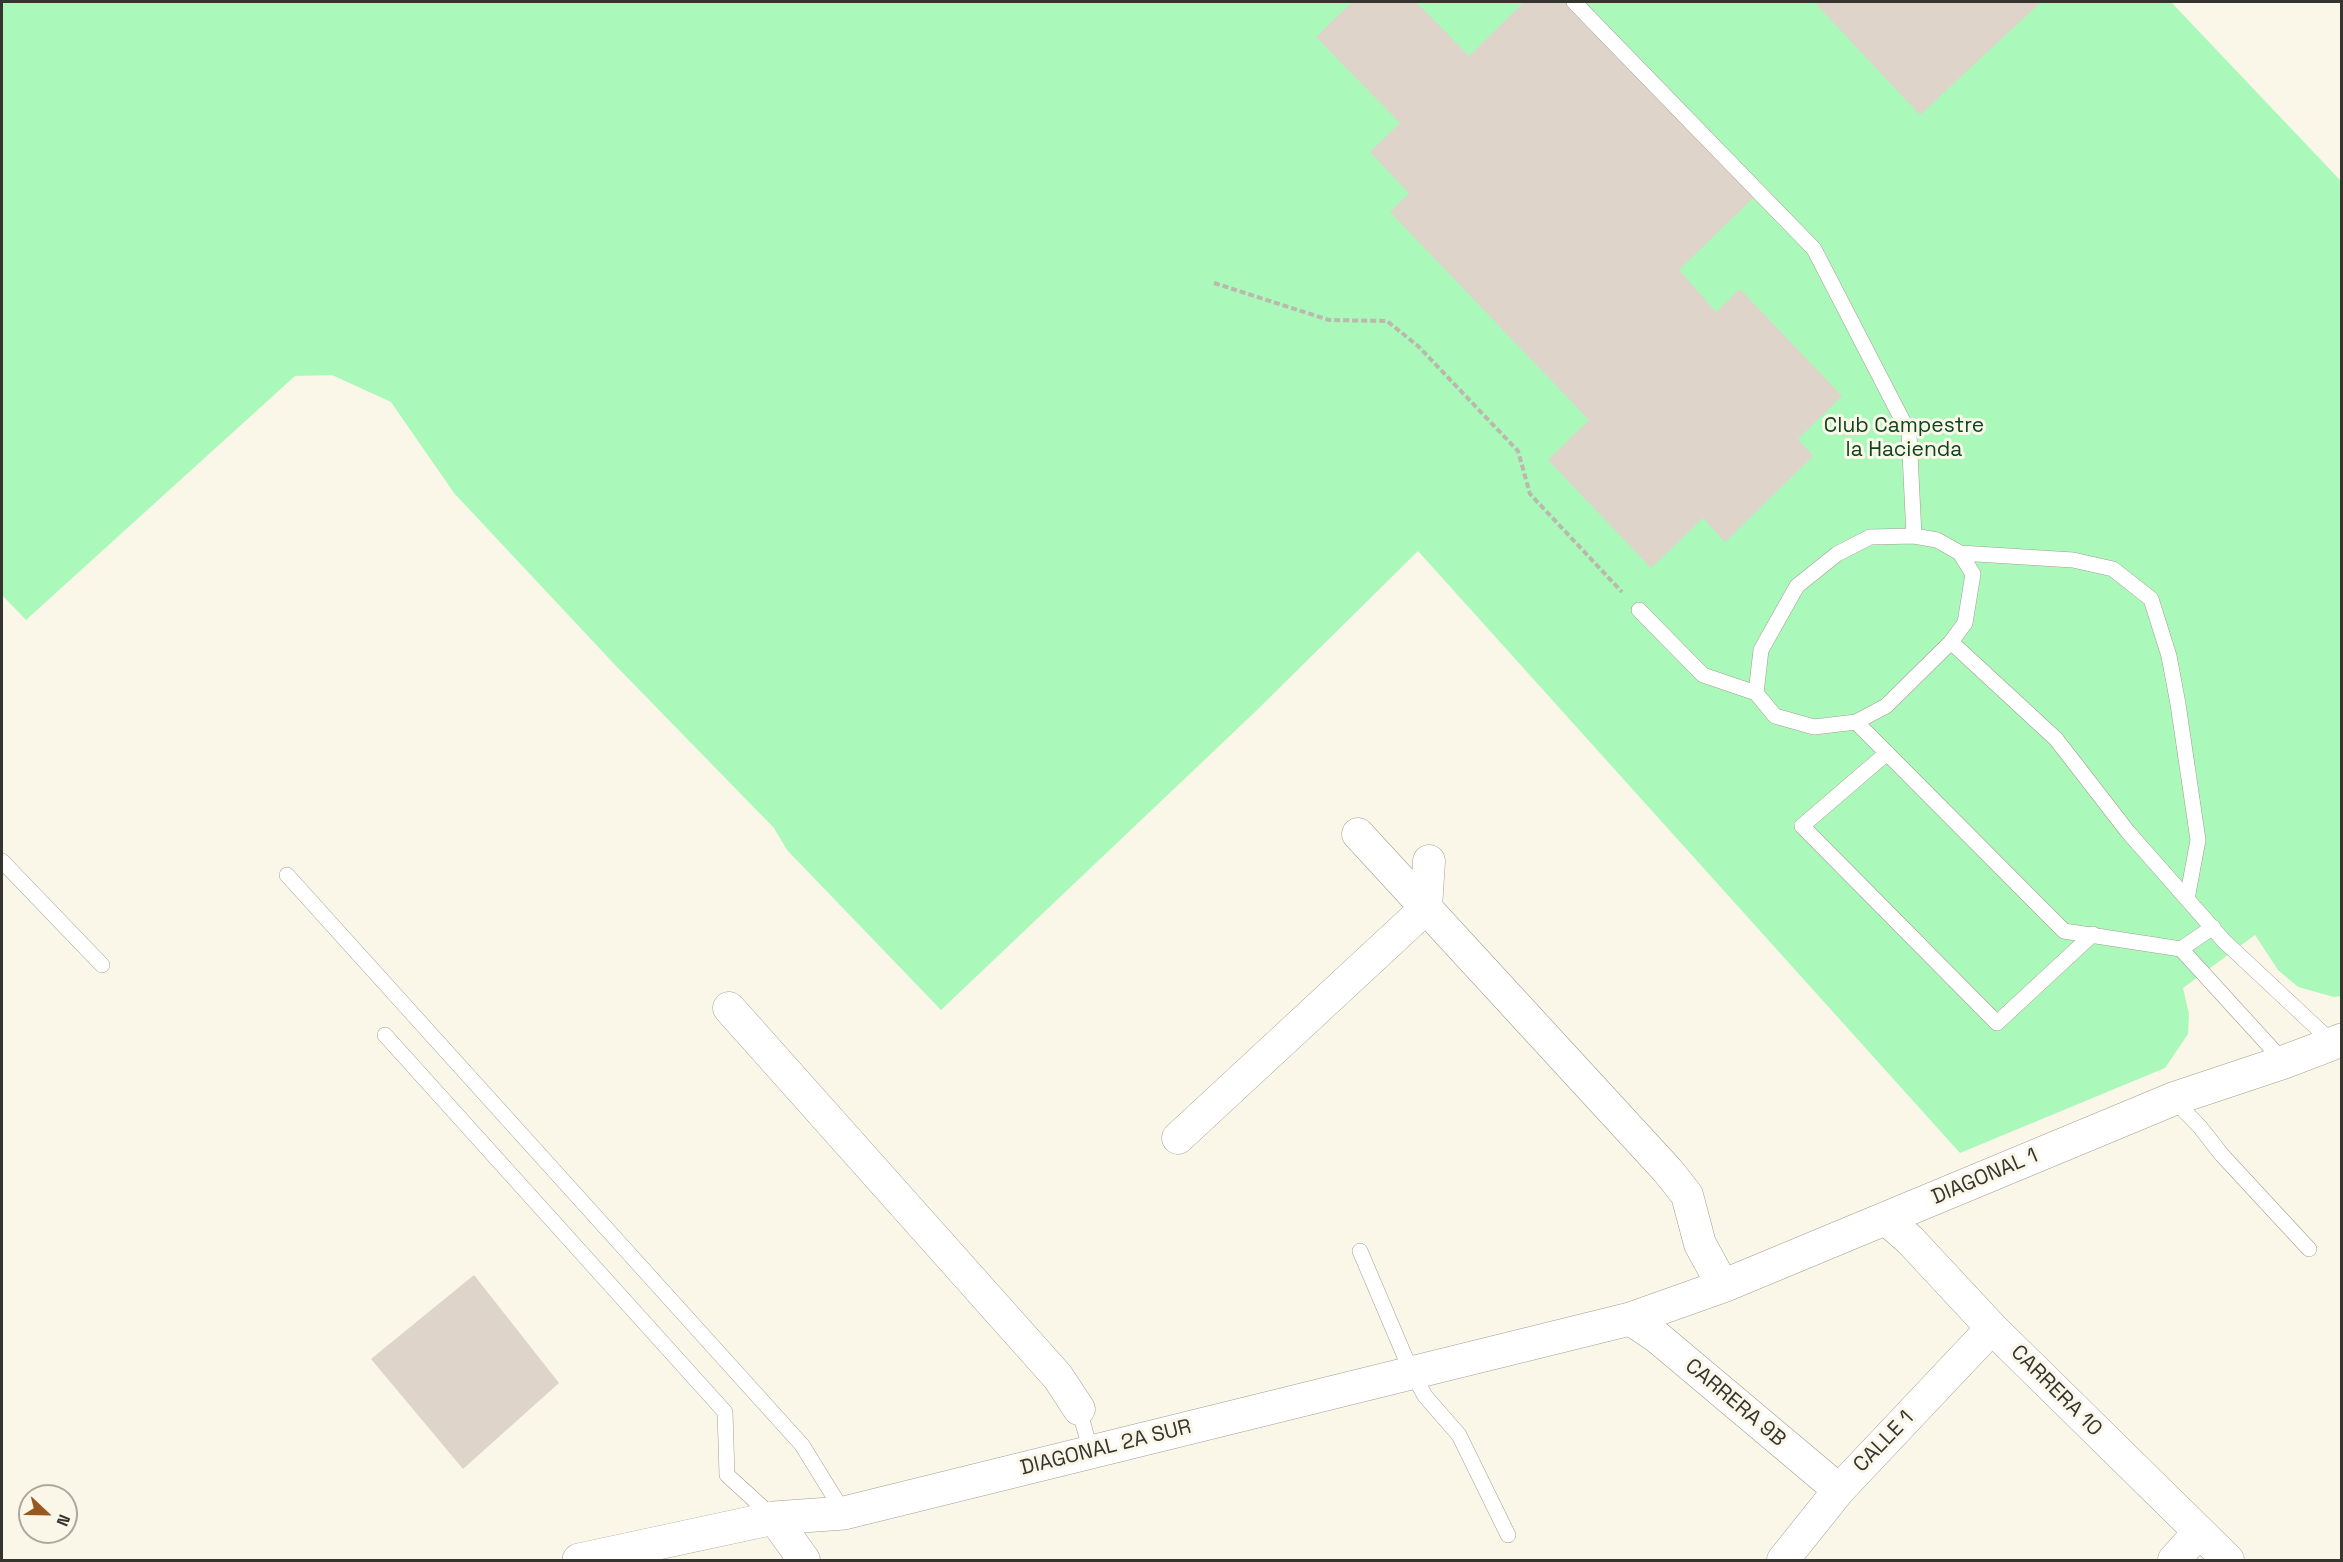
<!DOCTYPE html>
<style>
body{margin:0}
#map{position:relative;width:2343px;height:1562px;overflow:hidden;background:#faf6e8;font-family:"Space Grotesk",sans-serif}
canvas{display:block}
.frame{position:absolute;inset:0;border:3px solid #36342f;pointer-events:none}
.north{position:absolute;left:18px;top:1484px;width:60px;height:60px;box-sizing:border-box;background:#faf6e8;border:2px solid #aca89e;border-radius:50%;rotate:112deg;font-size:16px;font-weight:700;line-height:24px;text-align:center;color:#36342f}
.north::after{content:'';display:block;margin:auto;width:21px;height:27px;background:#98591f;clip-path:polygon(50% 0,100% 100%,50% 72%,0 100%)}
</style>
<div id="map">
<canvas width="2343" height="1562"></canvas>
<div class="frame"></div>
<div class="north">N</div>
</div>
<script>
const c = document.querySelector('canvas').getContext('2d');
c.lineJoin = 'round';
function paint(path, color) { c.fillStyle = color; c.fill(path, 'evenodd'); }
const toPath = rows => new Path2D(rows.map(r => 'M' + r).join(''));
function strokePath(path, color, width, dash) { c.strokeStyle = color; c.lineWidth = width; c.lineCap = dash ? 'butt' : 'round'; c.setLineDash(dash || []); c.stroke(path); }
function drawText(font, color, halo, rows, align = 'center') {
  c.font = font + ' "Space Grotesk",sans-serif'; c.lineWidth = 6; c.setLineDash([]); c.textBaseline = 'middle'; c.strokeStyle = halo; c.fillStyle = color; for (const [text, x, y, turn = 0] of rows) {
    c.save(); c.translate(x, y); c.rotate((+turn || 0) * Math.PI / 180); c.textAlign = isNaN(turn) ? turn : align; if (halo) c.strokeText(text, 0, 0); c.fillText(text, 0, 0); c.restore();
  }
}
const green = toPath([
 [2,2,2171,2,2341,181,2341,996,2334,997,2298,987,2278,970,2255,935,2183,988,2189,1014,2188,1034,2165,1068,1960,1153,1418,551,1256,711,941,1010,787,850,774,828,616,666,454,493,391,402,332,375,295,376,26,620,2,595]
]);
const building = toPath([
 [1352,2,1416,2,1469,56,1524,2,1569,2,1757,194,1679,270,1716,312,1740,289,1842,396,1798,439,1813,456,1725,542,1703,518,1651,568,1548,460,1589,420,1390,212,1409,193,1370,152,1400,123,1316,37],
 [1814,2,2041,2,1920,115],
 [474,1275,559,1383,463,1469,371,1359]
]);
const path = toPath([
 [1214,283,1329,320,1387,321,1418,346,1518,451,1530,494,1622,592]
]);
const service = toPath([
 [1574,2,1814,249,1909,433,1914,536],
 [1914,536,1937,540,1960,553,1973,574,1965,623,1951,642,1886,706,1856,722,1814,727,1775,716,1756,693,1761,650,1797,586,1837,554,1870,537,1914,536],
 [1960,553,2073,560,2113,569,2151,599,2169,656,2178,704,2198,840,2187,899],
 [1639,610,1703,675,1756,693],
 [1951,642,2056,739,2128,832,2224,941,2333,1043],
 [1856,722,2064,931,2181,949,2284,1062],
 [1887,753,1802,826,1997,1023,2093,934],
 [2,861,102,965],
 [287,875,802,1445,844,1513],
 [2181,949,2213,927],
 [385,1035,725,1412,727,1475,773,1517],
 [2173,1099,2200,1127,2222,1155,2309,1249],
 [1360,1251,1411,1371,1425,1396,1459,1435,1508,1535],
 [1079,1409,1091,1452]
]);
const minor = toPath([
 [1358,834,1668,1171,1687,1195,1700,1244,1723,1286],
 [729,1008,1058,1377,1079,1409],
 [1178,1138,1426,908,1429,861],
 [1886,1219,1910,1240,1992,1328,2228,1560],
 [1630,1319,1657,1337,1839,1490],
 [774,1518,804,1560],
 [1783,1560,1839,1490,1992,1328],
 [2174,1560,2199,1532]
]);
const secondary = toPath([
 [579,1560,774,1518,844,1513,1630,1319,1723,1286,2173,1099,2284,1062,2342,1040]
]);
const parkNames = [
 ["Club Campestre",1904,426],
 ["la Hacienda",1904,450]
];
const streetNames = [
 ["DIAGONAL 1",1985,1177,-23],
 ["CARRERA 10",2056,1391,45],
 ["CARRERA 9B",1735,1403,40],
 ["CALLE 1",1884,1442,-46],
 ["DIAGONAL 2A SUR",1106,1448,-14]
];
paint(green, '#abf9ba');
paint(building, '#dfd4ca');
strokePath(service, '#a39e92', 16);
strokePath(minor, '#a39e92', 33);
strokePath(secondary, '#a39e92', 34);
strokePath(path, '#bbb8ad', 4, [6, 3]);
strokePath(service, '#fff', 15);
strokePath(minor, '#fff', 32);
strokePath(secondary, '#fff', 33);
drawText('21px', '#0b461f', '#faf6e8', parkNames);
drawText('21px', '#36342f', '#faf6e8', streetNames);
</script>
